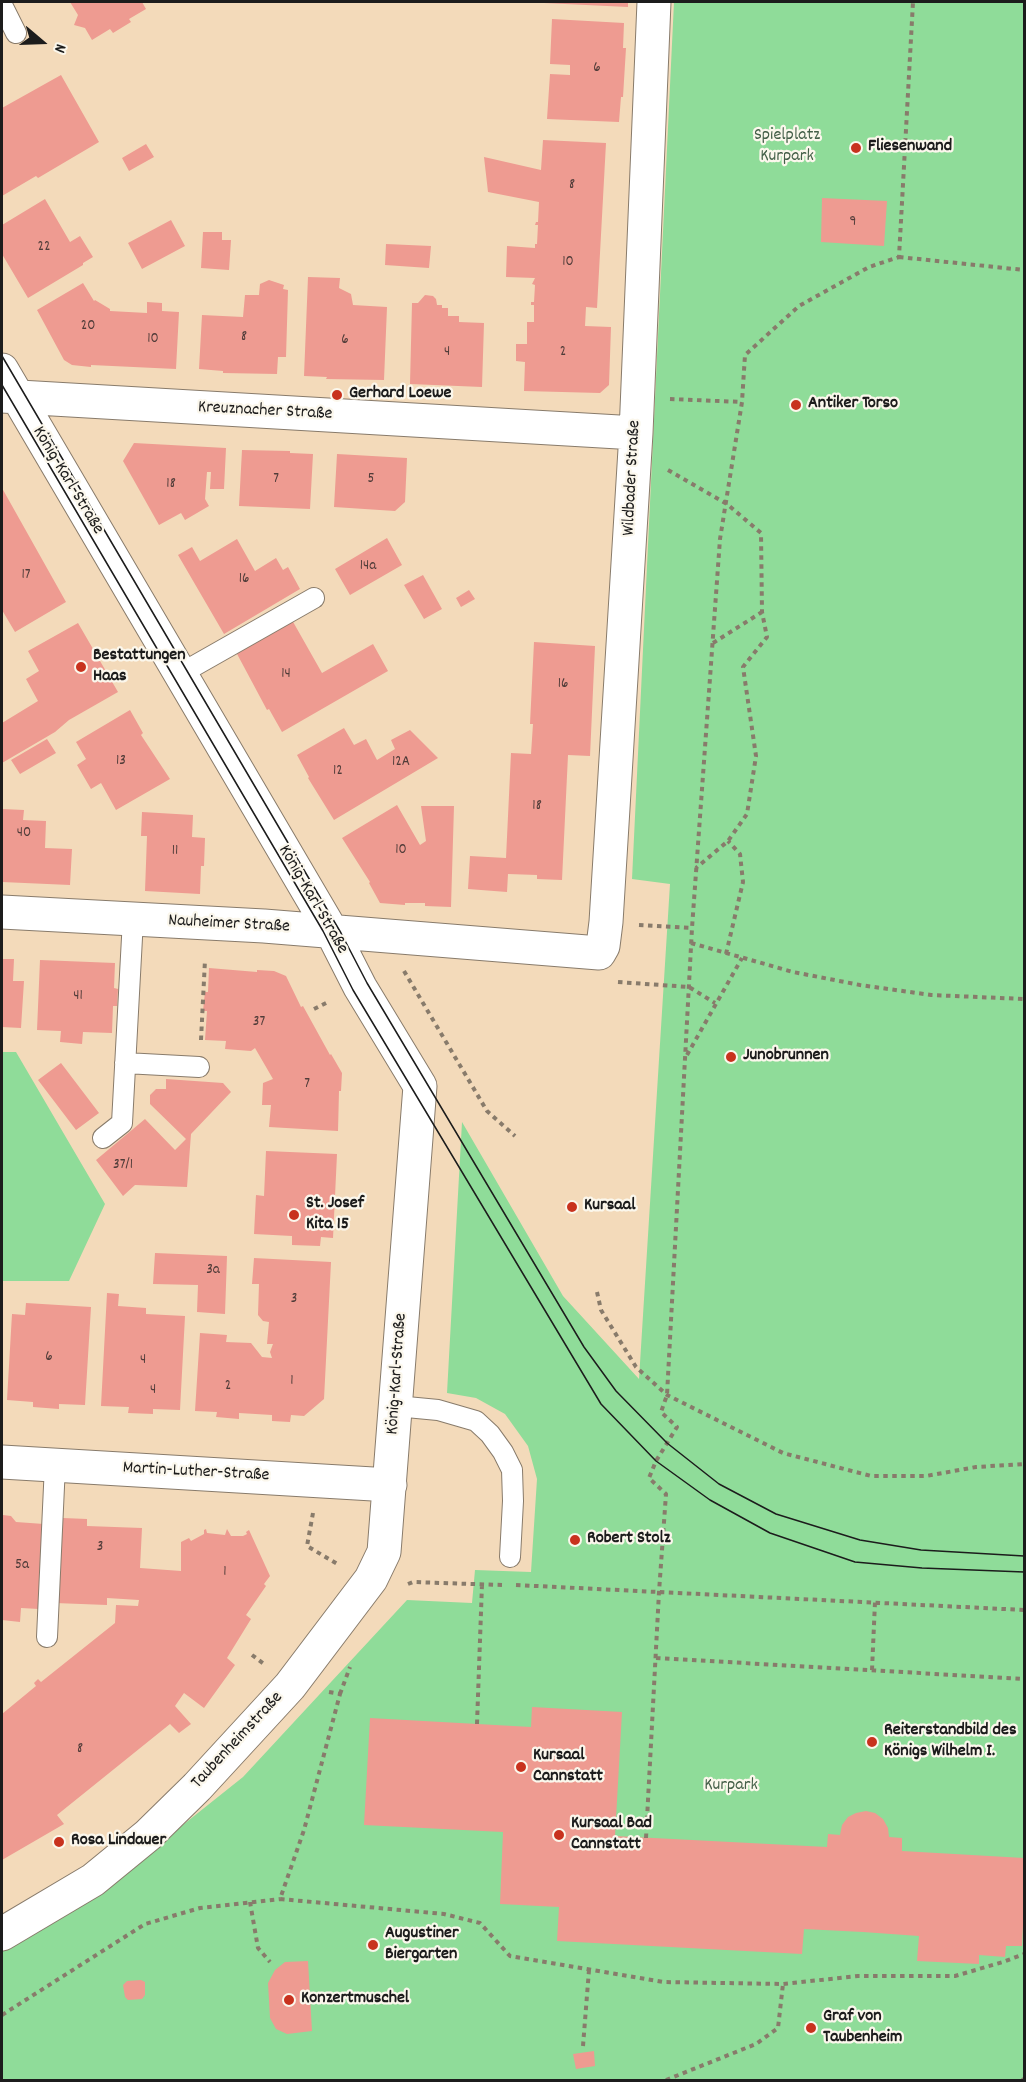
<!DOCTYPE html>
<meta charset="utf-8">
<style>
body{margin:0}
#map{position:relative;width:1026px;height:2082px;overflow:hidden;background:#f3daba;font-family:Dekko,sans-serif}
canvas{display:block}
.frame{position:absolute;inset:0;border:3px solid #1c1c1c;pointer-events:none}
.north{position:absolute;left:12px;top:12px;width:60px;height:60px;-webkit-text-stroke:4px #fbf7ec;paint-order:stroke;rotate:109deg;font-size:16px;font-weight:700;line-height:24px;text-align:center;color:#1c1c1c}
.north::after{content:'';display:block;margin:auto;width:21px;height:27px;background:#1c1c1c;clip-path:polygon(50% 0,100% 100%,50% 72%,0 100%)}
</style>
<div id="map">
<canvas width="1026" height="2082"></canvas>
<div class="frame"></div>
<div class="north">N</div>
</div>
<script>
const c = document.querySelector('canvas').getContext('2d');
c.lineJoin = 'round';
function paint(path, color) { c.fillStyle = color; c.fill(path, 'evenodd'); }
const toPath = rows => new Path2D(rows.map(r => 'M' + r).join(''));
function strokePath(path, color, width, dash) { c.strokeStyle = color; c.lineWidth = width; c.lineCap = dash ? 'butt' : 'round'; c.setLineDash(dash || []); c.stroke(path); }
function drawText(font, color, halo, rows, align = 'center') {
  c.font = font + ' Dekko,sans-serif'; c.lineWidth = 4.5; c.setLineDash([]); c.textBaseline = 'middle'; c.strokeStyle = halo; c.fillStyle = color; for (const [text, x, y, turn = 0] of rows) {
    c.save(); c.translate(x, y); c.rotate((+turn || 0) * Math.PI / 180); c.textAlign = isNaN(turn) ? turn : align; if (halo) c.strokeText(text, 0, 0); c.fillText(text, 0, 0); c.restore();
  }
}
const green = toPath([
 [674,2,1024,2,1024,2080,2,2080,2,1949,85,1903,243,1777,407,1600,472,1603,475,1570,531,1572,537,1479,528,1446,505,1414,476,1398,447,1393,462,1122,563,1296,639,1379,670,884,632,879],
 [2,1052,16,1052,105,1204,69,1281,2,1281]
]);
const building = toPath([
 [70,2,142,2,146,9,129,19,131,22,113,33,110,29,92,40,85,28,74,25,78,15],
 [544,2,628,2,628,7,544,3],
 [552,19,624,23,623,48,626,48,623,97,621,97,619,122,547,119,550,74,570,75,570,65,550,64],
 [61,75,99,142,38,178,36,176,2,196,2,108],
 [543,140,606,143,597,308,586,307,585,326,611,327,609,385,600,393,524,391,525,362,516,361,516,344,527,344,527,322,534,322,534,305,531,305,531,302,534,302,535,285,532,284,535,278,506,277,507,246,535,248,535,244,537,244,538,225,535,225,536,222,538,222,539,202,488,192,484,157,541,170],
 [146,144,154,157,129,171,122,158],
 [822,198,887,201,884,246,821,242],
 [45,199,70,242,80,236,93,257,83,263,83,265,28,298,2,254,2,225],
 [171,220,185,246,142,269,128,243],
 [203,232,222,232,222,240,231,240,229,270,201,268],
 [386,244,431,246,429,268,385,265],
 [308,277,340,278,339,288,351,294,353,305,387,307,384,380,326,379,327,377,304,376],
 [269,280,284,285,283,289,288,290,286,357,278,357,277,374,223,373,223,371,199,369,202,315,243,317,245,295,259,295,260,284],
 [83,283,94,301,95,300,110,309,110,311,147,313,147,302,162,303,162,311,179,312,176,369,91,365,91,367,72,365,64,360,37,310],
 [425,295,433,296,436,299,437,305,442,305,442,308,448,308,448,316,459,316,459,322,484,323,482,387,410,384,412,303,418,303],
 [134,443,226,448,224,489,210,489,211,472,207,472,205,499,209,506,185,520,181,513,159,525,123,461],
 [242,450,290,451,290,453,313,454,310,509,239,506],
 [337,454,407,458,405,502,395,511,334,507],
 [2,488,66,602,15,632,2,610],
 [387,538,402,565,350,595,335,569],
 [237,539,255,571,276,558,283,570,288,567,300,589,224,634,178,555,192,547,200,561],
 [423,575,442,609,424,619,404,585],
 [469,590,475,599,461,607,456,598],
 [292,620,322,673,373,644,388,671,282,732,269,709,267,710,236,652],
 [78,623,118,692,69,720,55,732,2,763,2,723,38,701,26,679,39,671,28,651],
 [534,642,595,646,590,756,568,755,562,880,537,879,537,875,508,874,507,892,468,889,470,856,506,858,511,753,531,754,533,724,530,724],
 [130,710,143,733,141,735,170,779,116,810,101,783,91,789,77,765,86,759,76,742],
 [344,728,354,745,366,739,377,760,395,749,391,740,410,730,438,758,334,820,308,778,309,777,297,755],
 [47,739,56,753,20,774,11,760],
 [397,805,420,845,426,841,421,806,454,806,451,907,425,906,425,903,405,903,405,905,380,903,369,883,370,882,342,838],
 [2,809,24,810,23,820,46,821,45,848,72,849,70,885,2,882],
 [142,812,193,815,192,837,205,838,204,866,201,866,200,894,145,891,147,836,141,836],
 [2,959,14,959,13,981,24,981,21,1028,2,1027],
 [40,960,115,963,114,988,118,989,117,1006,113,1006,112,1033,83,1032,82,1044,60,1042,61,1031,37,1030],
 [209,968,257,972,257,970,274,971,286,976,301,1007,303,1006,330,1055,331,1054,342,1073,341,1091,339,1091,338,1131,269,1127,271,1105,262,1105,263,1083,273,1079,255,1048,251,1051,225,1049,226,1041,205,1040,207,1011,203,1011,205,992,208,992],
 [61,1063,99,1113,76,1130,38,1080],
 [166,1079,223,1083,231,1092,191,1134,187,1187,135,1185,123,1196,96,1160,145,1119,175,1150,186,1139,150,1104,150,1095,156,1089,166,1089],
 [266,1151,337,1154,333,1238,321,1237,320,1246,292,1245,292,1236,254,1234,256,1195,264,1196],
 [155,1253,227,1256,225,1314,197,1312,198,1285,153,1284],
 [254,1258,331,1262,324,1399,304,1416,291,1415,290,1422,272,1421,272,1415,239,1413,239,1419,216,1417,217,1412,195,1411,200,1333,227,1335,226,1342,251,1343,262,1357,272,1358,270,1352,273,1344,267,1344,269,1322,263,1321,258,1315,259,1284,252,1284],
 [107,1293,119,1294,118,1306,146,1308,146,1314,185,1316,180,1410,153,1409,153,1414,128,1413,129,1407,101,1406],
 [26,1303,91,1307,85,1405,59,1404,59,1409,33,1407,33,1402,7,1400,12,1314,25,1315],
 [3,1515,11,1516,16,1522,44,1524,39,1609,21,1608,20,1622,2,1620],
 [63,1518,87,1519,87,1526,142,1528,140,1568,181,1571,181,1542,189,1538,191,1541,204,1534,204,1530,206,1529,207,1533,225,1535,227,1529,231,1536,243,1536,247,1534,246,1532,249,1530,270,1576,264,1584,266,1586,246,1615,251,1619,227,1658,235,1665,204,1708,184,1693,175,1706,191,1724,179,1733,170,1724,57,1815,64,1824,2,1860,2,1714,36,1686,34,1683,38,1679,41,1682,115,1623,116,1605,138,1606,139,1600,107,1598,107,1605,55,1603,60,1524,63,1524],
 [532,1707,622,1712,615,1836,827,1847,828,1834,840,1835,842,1825,848,1817,856,1813,866,1811,875,1813,883,1819,888,1828,889,1837,902,1838,902,1851,1024,1858,1024,1926,1023,1926,1022,1946,1006,1946,1005,1957,979,1955,979,1964,917,1961,919,1936,863,1932,804,1929,802,1954,557,1941,559,1907,500,1904,503,1832,364,1825,370,1718,531,1727],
 [308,1961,312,2031,287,2034,276,2029,270,2018,268,1983,275,1970,285,1962],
 [141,1980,145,1982,145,1995,142,1999,128,2000,125,1997,123,1985,127,1981],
 [594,2051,595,2066,576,2069,573,2054]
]);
const path = toPath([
 [899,257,1024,270],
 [670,399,742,402],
 [668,470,727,504,761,533,762,612,767,637,743,667,756,756,747,814,728,841,696,868],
 [713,643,762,612],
 [639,925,692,928],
 [691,943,793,972,860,985,931,995,1024,999],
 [726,954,743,882,740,854,728,841],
 [404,971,487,1111,515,1136],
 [618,982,689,987,715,1003],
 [314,1009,330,1001],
 [201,1040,205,960],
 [687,1055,742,958],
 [597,1292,601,1310,636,1367,667,1395,783,1453,871,1476,926,1476,976,1467,1024,1464],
 [313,1513,307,1546,339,1565],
 [408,1584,413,1582,502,1585],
 [516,1585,1024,1610],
 [252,1655,264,1664],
 [656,1658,1024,1679],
 [872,1670,875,1602],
 [329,1692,340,1694,304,1830,280,1899,444,1914,480,1923,510,1956,663,1982,783,1984,858,1976,955,1976,1003,1962,1024,1954],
 [340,1694,350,1667],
 [477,1724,482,1584],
 [646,1838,659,1592,666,1494,649,1478,656,1461,677,1427,661,1412,667,1395,692,928,720,539,742,402,745,355,799,306,869,267,899,257,913,2],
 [250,1902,258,1948,270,1962],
 [2,2015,145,1924,200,1908,280,1899],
 [583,2046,589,1970],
 [666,2080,756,2044,778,2028,783,1984],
 [1022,2080,1024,2079]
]);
const lane = toPath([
 [2,5,16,33],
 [180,674,314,598],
 [125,1063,199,1067],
 [103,1138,122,1123,133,919],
 [396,1406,438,1410,476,1421,490,1434,503,1452,512,1470,513,1501,510,1557],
 [47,1637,55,1465]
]);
const street = toPath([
 [2,370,332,932,360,987,420,1086,384,1552,371,1579,290,1686,197,1787,148,1835,93,1880,2,1934],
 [2,396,636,433],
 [2,912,264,926,599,953,603,946,606,922,636,433,654,2],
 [2,1462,390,1485]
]);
const tram = toPath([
 [2,356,341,933,367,983,584,1347,616,1391,667,1443,719,1484,776,1514,860,1540,921,1550,1024,1556],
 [2,385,323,931,353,990,601,1404,656,1461,710,1500,770,1533,855,1562,922,1568,1024,1572]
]);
const markers = [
 [856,148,6,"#c8321e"],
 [337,395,6,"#c8321e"],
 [796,405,6,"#c8321e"],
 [81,667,6,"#c8321e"],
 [731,1057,6,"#c8321e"],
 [572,1207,6,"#c8321e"],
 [294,1215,6,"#c8321e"],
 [575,1540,6,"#c8321e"],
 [872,1742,6,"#c8321e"],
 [521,1767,6,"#c8321e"],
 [559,1835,6,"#c8321e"],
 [59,1842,6,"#c8321e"],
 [373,1945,6,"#c8321e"],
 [289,2000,6,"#c8321e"],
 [811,2028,6,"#c8321e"]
];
const numberNames = [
 ["6",597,69],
 ["8",572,186],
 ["9",853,223],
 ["22",44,248],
 ["10",568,263],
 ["20",88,327],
 ["8",244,338],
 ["10",153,340],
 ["6",345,341],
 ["4",447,353],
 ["2",563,353],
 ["7",276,480],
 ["5",371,480],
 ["18",171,485],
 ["14a",368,567],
 ["17",26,576],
 ["16",244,580],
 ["14",286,675],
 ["16",563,685],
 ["13",121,762],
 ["12A",401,763],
 ["12",338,772],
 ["18",537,807],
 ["40",24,834],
 ["10",401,851],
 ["11",175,852],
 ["41",78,997],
 ["37",259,1023],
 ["7",307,1085],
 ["37/1",123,1166],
 ["3a",213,1271],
 ["3",294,1300],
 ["6",49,1358],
 ["4",143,1361],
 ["1",292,1382],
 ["2",228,1387],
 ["4",153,1391],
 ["3",100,1548],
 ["5a",22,1566],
 ["1",225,1573],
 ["8",80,1750]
];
const parkNames = [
 ["Spielplatz",787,137],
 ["Kurpark",787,158],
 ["Kurpark",731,1787]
];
const poiNames = [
 ["Fliesenwand",868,148],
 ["Gerhard Loewe",349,395],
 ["Antiker Torso",808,405],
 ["Bestattungen",93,657],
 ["Haas",93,678],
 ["Junobrunnen",743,1057],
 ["St. Josef",306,1205],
 ["Kita 15",306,1226],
 ["Kursaal",584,1207],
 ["Robert Stolz",587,1540],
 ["Reiterstandbild des",884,1732],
 ["Königs Wilhelm I.",884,1753],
 ["Kursaal",533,1757],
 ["Cannstatt",533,1778],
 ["Kursaal Bad",571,1825],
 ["Cannstatt",571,1846],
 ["Rosa Lindauer",71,1842],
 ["Augustiner",385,1935],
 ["Biergarten",385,1956],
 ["Konzertmuschel",301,2000],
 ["Graf von",823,2018],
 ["Taubenheim",823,2039]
];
const streetNames = [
 ["Kreuznacher Straße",265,412,3],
 ["Wildbader Straße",633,478,-87],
 ["König-Karl-Straße",67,481,59],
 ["König-Karl-Straße",312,900,60],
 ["Nauheimer Straße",229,925,3],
 ["König-Karl-Straße",398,1374,-86],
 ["Martin-Luther-Straße",196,1473,3],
 ["Taubenheimstraße",238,1741,-47]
];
paint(green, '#8fdc99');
paint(building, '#ee9b91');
strokePath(lane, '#887b6b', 22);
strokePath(street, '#887b6b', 35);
strokePath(path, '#887b6b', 4, [4.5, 4.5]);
strokePath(lane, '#fff', 20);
strokePath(street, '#fff', 33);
strokePath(tram, '#1c1c1c', 1.5);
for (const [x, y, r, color] of markers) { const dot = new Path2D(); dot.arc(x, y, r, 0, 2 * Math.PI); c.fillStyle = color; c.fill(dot); strokePath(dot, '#fbf7ec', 2); }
drawText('15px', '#503c39', null, numberNames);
drawText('18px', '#445f48', '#fbf7ec', parkNames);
drawText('bold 18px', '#1c1c1c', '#fbf7ec', poiNames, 'left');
drawText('18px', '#1c1c1c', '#fbf7ec', streetNames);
</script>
